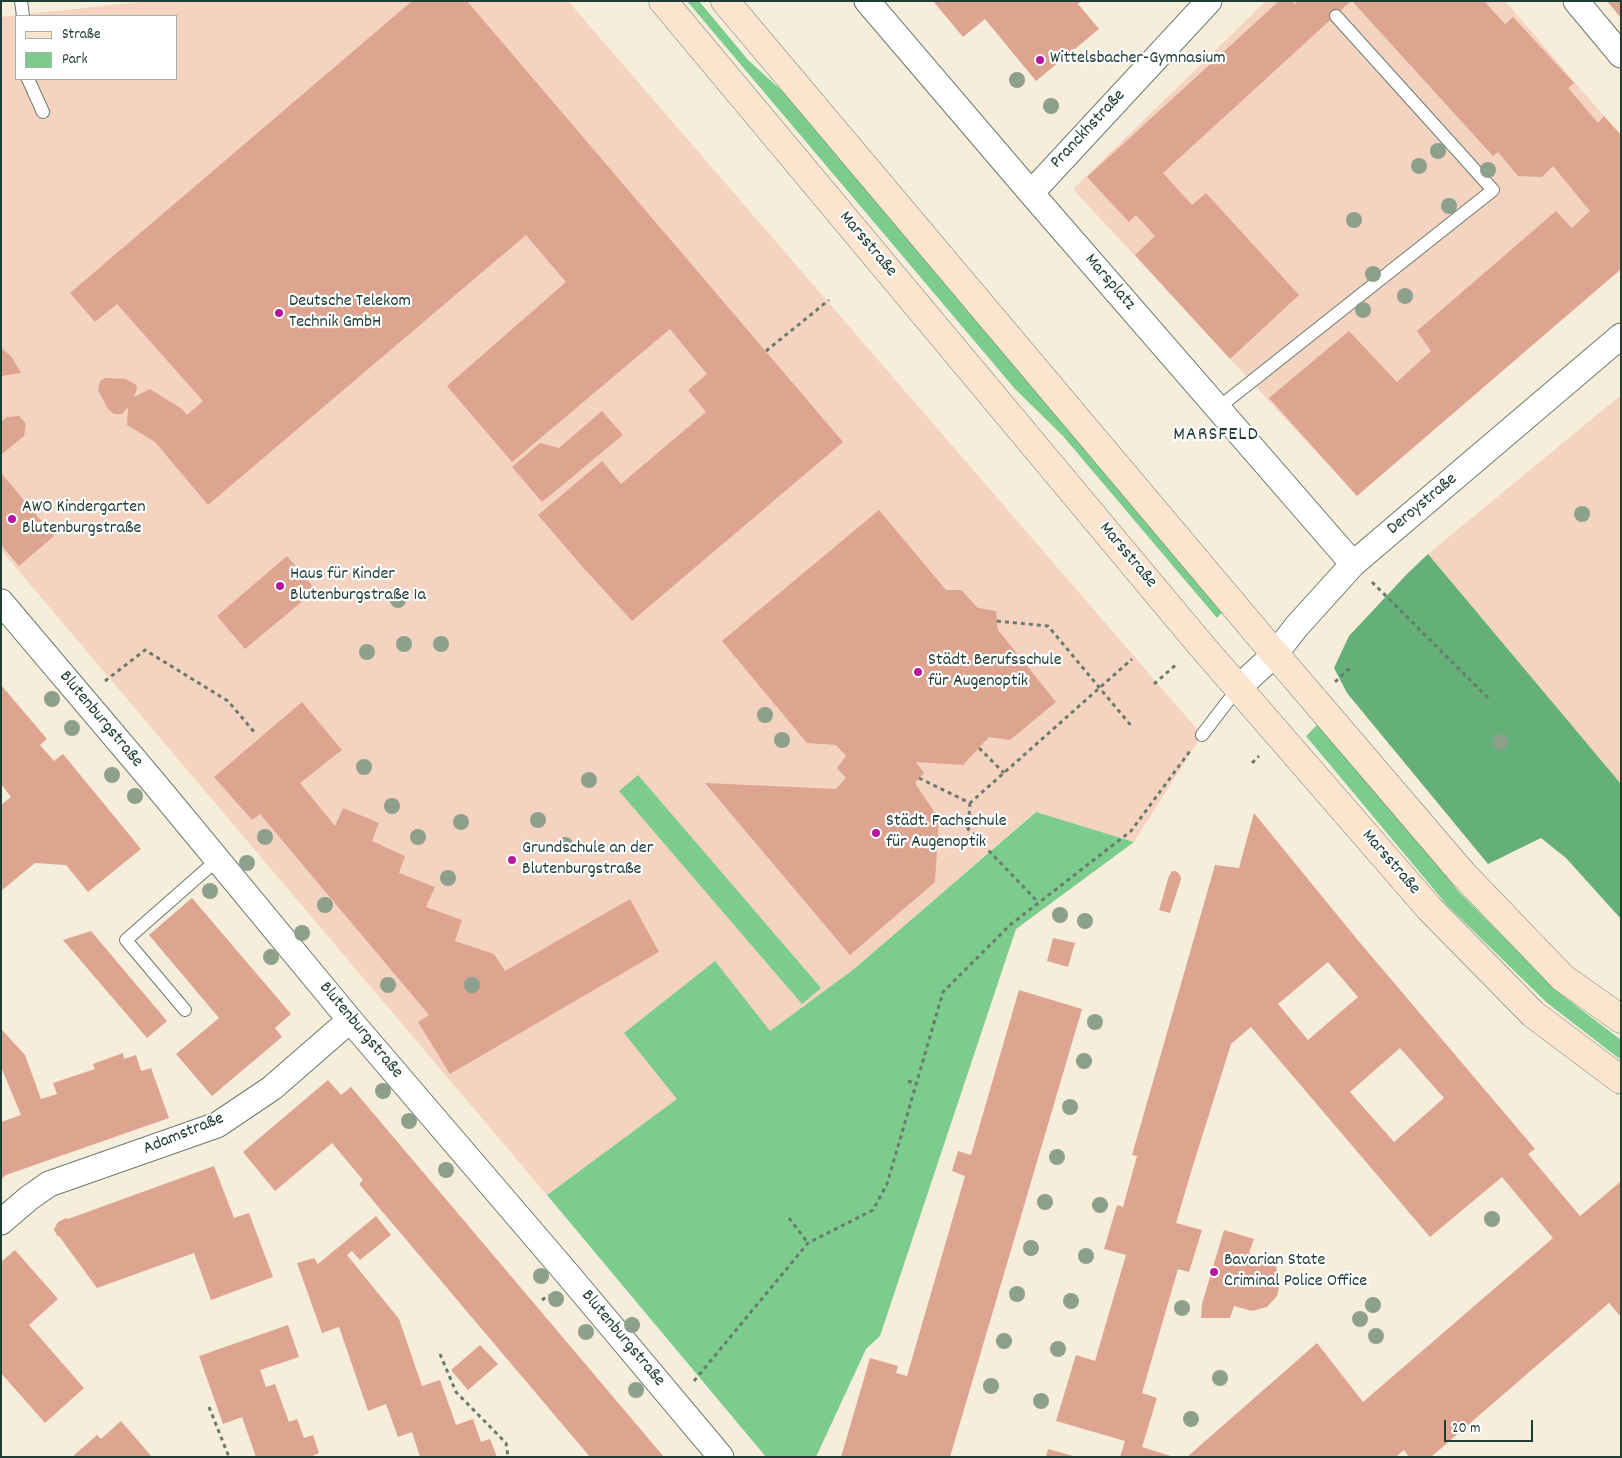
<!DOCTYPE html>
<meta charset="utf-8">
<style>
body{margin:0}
#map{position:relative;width:1622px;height:1458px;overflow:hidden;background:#f6eddb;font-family:Dekko,sans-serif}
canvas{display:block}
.frame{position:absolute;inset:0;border:2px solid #1f3d34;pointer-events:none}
.legend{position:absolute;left:15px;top:15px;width:162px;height:65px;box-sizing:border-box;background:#fff;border:1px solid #a5b1ae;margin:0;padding:6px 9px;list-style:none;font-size:15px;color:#1f3d34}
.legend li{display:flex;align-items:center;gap:10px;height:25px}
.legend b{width:25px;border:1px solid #a5b1ae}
.scale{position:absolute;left:1444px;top:1420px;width:89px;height:22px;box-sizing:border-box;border:2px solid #1f3d34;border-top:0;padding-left:6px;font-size:15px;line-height:18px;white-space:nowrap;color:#1f3d34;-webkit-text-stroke:4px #fff;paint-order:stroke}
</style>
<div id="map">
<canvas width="1622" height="1458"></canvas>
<div class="frame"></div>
<ul class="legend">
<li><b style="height:6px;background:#fbe5cf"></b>Straße</li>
<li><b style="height:14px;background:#7bcc8d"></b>Park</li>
</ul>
<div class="scale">20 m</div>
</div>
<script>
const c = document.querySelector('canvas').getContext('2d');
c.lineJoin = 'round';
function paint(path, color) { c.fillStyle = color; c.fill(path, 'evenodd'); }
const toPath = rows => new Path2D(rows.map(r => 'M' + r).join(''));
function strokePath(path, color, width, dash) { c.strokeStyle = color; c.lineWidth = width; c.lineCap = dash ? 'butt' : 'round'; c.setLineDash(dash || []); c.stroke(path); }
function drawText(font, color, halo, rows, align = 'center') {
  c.font = font + ' Dekko,sans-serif'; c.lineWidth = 4.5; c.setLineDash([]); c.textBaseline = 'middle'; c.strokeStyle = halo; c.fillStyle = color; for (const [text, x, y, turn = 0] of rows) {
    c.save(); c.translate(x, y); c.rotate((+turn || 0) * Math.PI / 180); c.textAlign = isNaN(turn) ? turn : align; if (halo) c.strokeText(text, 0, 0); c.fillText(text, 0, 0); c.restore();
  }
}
const built = toPath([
 [148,1,568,1,1202,735,1134,842,1035,812,854,969,547,1195,1,550,1,17],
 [16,16,176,16,176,79,16,79],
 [1266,1,1505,1,1621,136,1621,269,1357,496,1073,189],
 [1621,395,1621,784,1428,554]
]);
const green = toPath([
 [687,1,699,1,748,60,790,98,1223,611,1217,618,1063,436,1015,389],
 [1318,724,1459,892,1558,992,1621,1040,1621,1060,1546,1002,1447,905,1306,736],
 [638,775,821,988,802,1004,619,791],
 [1036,812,1134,842,1016,929,880,1336,866,1349,816,1457,766,1457,547,1195,677,1099,624,1033,715,961,770,1031,854,969]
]);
const forest = toPath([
 [1428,554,1621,784,1621,919,1566,858,1541,838,1488,864,1347,693,1334,668,1349,636,1407,574]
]);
const building = toPath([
 [412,1,467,1,843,442,632,621,580,564,538,515,602,461,621,484,706,412,688,390,707,374,670,329,512,462,447,386,566,282,526,235,208,505,155,442,127,425,128,407,122,414,114,414,108,409,98,390,100,381,105,378,126,379,136,385,137,389,134,397,150,389,182,409,187,415,203,401,117,304,95,322,70,293],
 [933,1,1082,1,1078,4,1099,29,1036,81,985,19,963,37],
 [1279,1,1292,1,1295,4,1298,1,1351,1,1163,173,1192,205,1206,193,1299,295,1230,359,1135,255,1155,236,1136,215,1129,222,1087,177],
 [1352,1,1484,1,1505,24,1513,17,1574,83,1568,88,1598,123,1604,116,1621,135,1621,269,1357,496,1269,398,1349,331,1397,382,1431,351,1417,331,1556,211,1572,228,1590,211,1553,166,1542,177,1518,176,1498,152,1493,156],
 [1607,1,1621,1,1621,18],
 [1,348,11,356,21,373,1,376],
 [602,411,623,435,542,502,512,467,540,443,559,448],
 [19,416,26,424,24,436,1,455,1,422,7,417],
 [1,473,54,536,19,566,1,545],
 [879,510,946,590,961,590,978,608,996,611,998,630,1056,702,1010,740,989,737,963,765,916,762,924,773,915,783,939,819,935,882,850,955,705,783,836,789,846,778,837,768,846,756,836,745,807,743,722,641],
 [287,556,316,590,245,649,217,616],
 [1,685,47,739,40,745,54,761,63,754,141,849,88,892,66,865,35,863,1,891,1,805,11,797,1,784],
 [302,702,342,750,300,783,335,826,343,808,379,823,372,841,405,856,399,873,435,887,426,907,462,920,455,941,494,954,505,971,630,899,659,952,450,1074,418,1022,429,1015,260,814,252,820,214,777],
 [1254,813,1356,938,1535,1149,1528,1154,1580,1216,1620,1182,1621,1183,1621,1317,1609,1303,1431,1457,1409,1457,1404,1450,1396,1457,1187,1457,1317,1343,1363,1402,1553,1238,1502,1177,1430,1237,1251,1027,1231,1044,1191,1172,1176,1223,1202,1230,1189,1272,1178,1269,1142,1393,1157,1398,1142,1447,1174,1457,1120,1457,1125,1441,1056,1421,1076,1355,1095,1361,1126,1255,1104,1249,1117,1205,1123,1207,1137,1156,1132,1155,1215,865,1239,868],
 [1328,962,1358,997,1308,1040,1278,1004],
 [1400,1048,1444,1098,1394,1142,1350,1092],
 [1172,871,1176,871,1180,875,1181,879,1170,913,1159,910,1169,876],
 [192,898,291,1014,275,1028,282,1037,212,1096,176,1054,219,1018,149,935],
 [91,931,167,1021,147,1038,63,940],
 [1053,938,1075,943,1068,967,1047,961],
 [1019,990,1082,1009,950,1457,841,1457,870,1358,898,1366,896,1373,907,1376,965,1176,952,1171,958,1151,971,1155],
 [1,1029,25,1055,41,1099,57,1094,53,1083,95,1069,93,1064,123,1053,124,1059,136,1055,141,1071,151,1068,169,1118,6,1175,1,1179,1,1122,21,1115,1,1067],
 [328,1080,341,1095,351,1087,664,1457,590,1457,359,1184,363,1180,332,1143,275,1191,243,1152],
 [214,1166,234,1218,249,1213,273,1277,211,1300,194,1253,97,1288,59,1236,57,1236,54,1229,58,1222,66,1218,68,1219],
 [376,1216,391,1235,360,1260,352,1251,347,1255,399,1319,422,1386,440,1380,456,1425,473,1419,481,1442,490,1439,497,1457,420,1457,412,1432,398,1437,386,1404,368,1411,339,1327,322,1333,297,1263,314,1258,318,1264],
 [1224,1230,1254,1239,1249,1253,1266,1259,1276,1266,1280,1281,1277,1296,1267,1307,1252,1311,1234,1306,1230,1318,1201,1318,1202,1304],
 [15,1250,58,1299,29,1325,84,1388,45,1423,1,1373,1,1262],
 [288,1325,299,1357,260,1370,266,1387,275,1384,289,1422,297,1419,304,1438,313,1435,319,1453,310,1457,256,1457,242,1417,223,1424,199,1356],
 [480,1345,498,1364,468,1390,451,1370],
 [121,1421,152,1457,72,1457,97,1435,101,1439],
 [1048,1449,1073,1456,1073,1457,1046,1457]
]);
const path = toPath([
 [766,351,829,300],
 [1372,582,1490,700],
 [997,621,1048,626,1133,728],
 [105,681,145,650,228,701,255,733],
 [1335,682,1351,667],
 [1154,684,1178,663],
 [979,748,1004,773],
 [1252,763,1259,756],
 [919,778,970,803,1132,659],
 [970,803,968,829,1038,902],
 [908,1081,917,1084],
 [789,1218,808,1243],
 [542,1300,549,1295],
 [440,1354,456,1392,506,1443,508,1457],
 [694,1381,808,1243,873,1210,887,1184,943,992,1010,925,1131,831,1190,751],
 [209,1407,229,1457]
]);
const service = toPath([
 [21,1,23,16],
 [28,79,43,112],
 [1218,408,1493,190,1336,16],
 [1202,735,1238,688],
 [185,1010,126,940,217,860]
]);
const minor = toPath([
 [867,1,1031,193,1353,564],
 [1576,1,1621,55],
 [1031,193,1209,1],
 [1,602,155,784,350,1020,570,1277,721,1457],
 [1238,688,1275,654,1297,626,1353,564,1621,336],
 [1,1222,29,1198,49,1184,217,1125,272,1088,350,1020]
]);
const secondary = toPath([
 [663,1,1200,644,1429,908,1533,1014,1621,1080],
 [725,1,1275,654,1463,874,1563,978,1621,1019]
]);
const trees = [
 [1017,80],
 [1051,106],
 [1438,151],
 [1419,166],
 [1488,170],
 [1449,206],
 [1354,220],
 [1373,274],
 [1405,296],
 [1363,310],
 [1582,514],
 [398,600],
 [404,644],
 [441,644],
 [367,652],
 [52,699],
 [765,715],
 [72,728],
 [782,740],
 [1500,742],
 [364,767],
 [112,775],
 [589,780],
 [135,796],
 [392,806],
 [538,820],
 [461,822],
 [265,837],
 [418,837],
 [565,845],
 [247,863],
 [448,878],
 [210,891],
 [325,905],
 [1060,915],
 [1085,921],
 [302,933],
 [271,957],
 [388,985],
 [472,985],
 [1095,1022],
 [1084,1061],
 [383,1091],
 [1070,1107],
 [409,1121],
 [1057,1157],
 [446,1170],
 [1045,1202],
 [1100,1205],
 [1492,1219],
 [1031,1248],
 [1086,1256],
 [541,1276],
 [1017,1294],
 [556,1299],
 [1071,1301],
 [1373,1305],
 [1182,1308],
 [1360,1319],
 [632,1325],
 [586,1332],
 [1376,1336],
 [1004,1341],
 [1058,1349],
 [1220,1378],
 [991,1386],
 [636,1390],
 [1041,1401],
 [1191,1419]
];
const markers = [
 [1040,60,5,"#b5179e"],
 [279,313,5,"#b5179e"],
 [12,519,5,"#b5179e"],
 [280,586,5,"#b5179e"],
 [918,672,5,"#b5179e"],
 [876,833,5,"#b5179e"],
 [512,860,5,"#b5179e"],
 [1214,1272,5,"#b5179e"]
];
const poiNames = [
 ["Wittelsbacher-Gymnasium",1050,60],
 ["Deutsche Telekom",289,303],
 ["Technik GmbH",289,324],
 ["AWO Kindergarten",22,509],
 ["Blutenburgstraße",22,530],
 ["Haus für Kinder",290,576],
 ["Blutenburgstraße 1a",290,597],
 ["Städt. Berufsschule",928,662],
 ["für Augenoptik",928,683],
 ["Städt. Fachschule",886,823],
 ["für Augenoptik",886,844],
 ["Grundschule an der",522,850],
 ["Blutenburgstraße",522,871],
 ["Bavarian State",1224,1262],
 ["Criminal Police Office",1224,1283]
];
const streetNames = [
 ["Pranckhstraße",1089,130,-47],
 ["Marsstraße",867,245,50],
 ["Marsplatz",1109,283,49],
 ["Deroystraße",1423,505,-40],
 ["Marsstraße",1127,556,50],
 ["Blutenburgstraße",100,720,50],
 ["Marsstraße",1390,863,49],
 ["Blutenburgstraße",360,1031,50],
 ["Adamstraße",184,1135,-22],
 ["Blutenburgstraße",622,1339,50]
];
const quarterNames = [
 ["MARSFELD",1216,436]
];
paint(built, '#f5d3c1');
paint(green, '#7bcc8d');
paint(forest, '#64b078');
paint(building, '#dda590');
strokePath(service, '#6a7b6e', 14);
strokePath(minor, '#6a7b6e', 27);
strokePath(secondary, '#6a7b6e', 29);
strokePath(path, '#6a7b6e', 3, [4, 4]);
strokePath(service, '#fff', 12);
strokePath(minor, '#fff', 25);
strokePath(secondary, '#fbe5cf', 28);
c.fillStyle = '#8ca08b';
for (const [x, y] of trees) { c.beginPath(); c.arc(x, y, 8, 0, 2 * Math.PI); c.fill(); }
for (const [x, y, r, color] of markers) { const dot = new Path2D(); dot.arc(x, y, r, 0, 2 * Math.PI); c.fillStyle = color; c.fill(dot); strokePath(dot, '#fff', 2); }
drawText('18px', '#1f3d34', '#fff', poiNames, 'left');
drawText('18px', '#1f3d34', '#fff', streetNames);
c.letterSpacing = '1px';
drawText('20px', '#1f3d34', '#fff', quarterNames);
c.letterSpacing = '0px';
</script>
